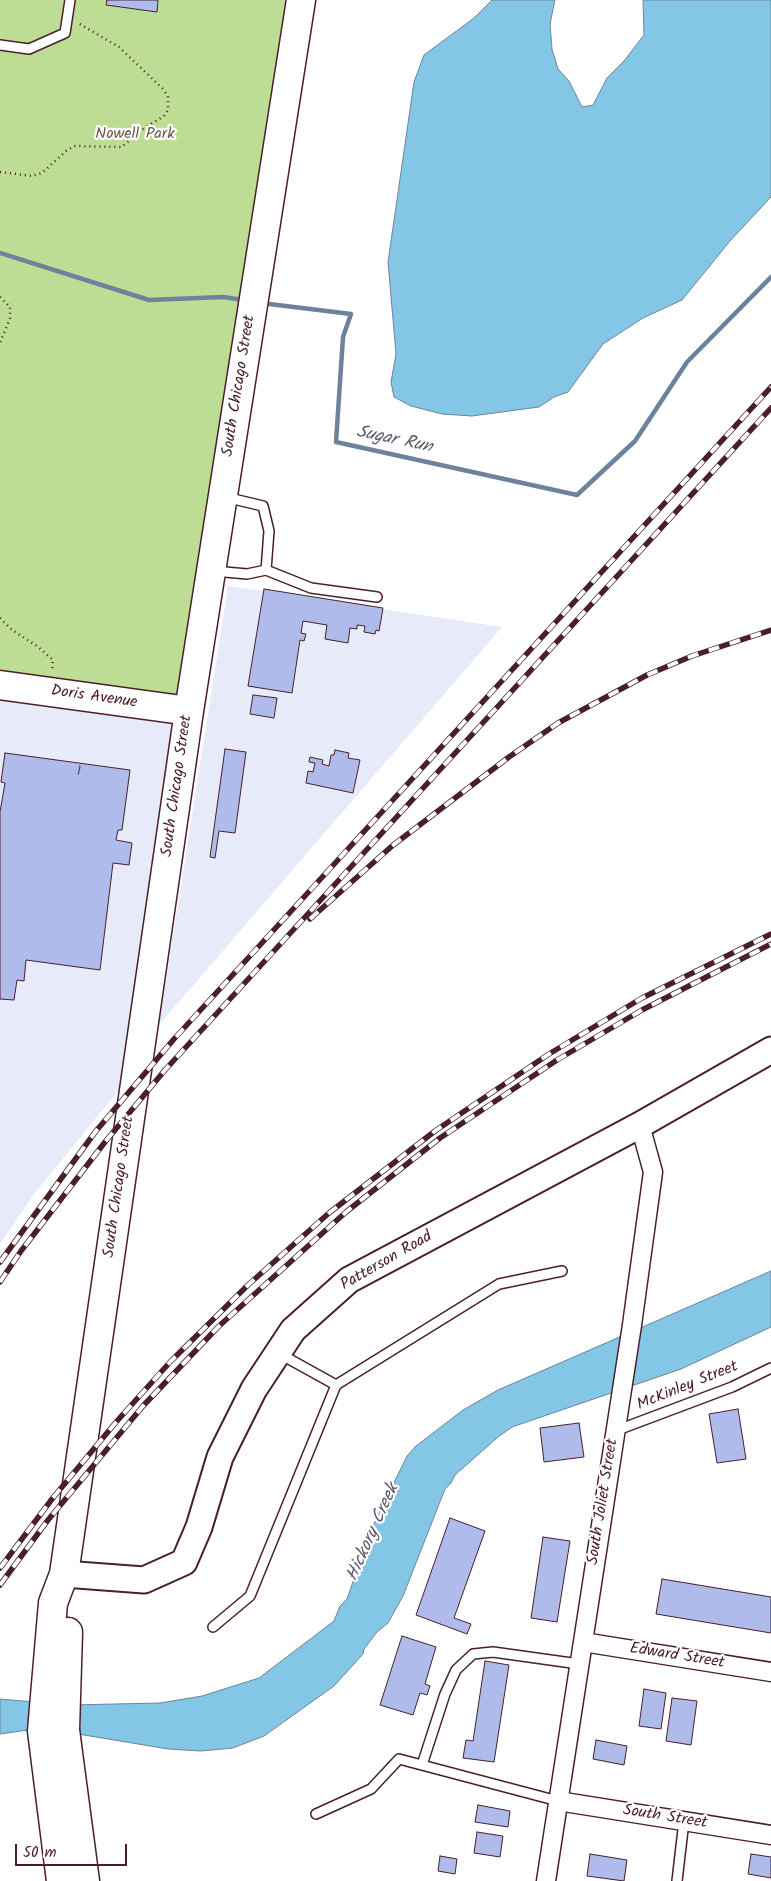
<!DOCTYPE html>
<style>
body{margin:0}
#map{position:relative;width:771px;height:1881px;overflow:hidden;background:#fff;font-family:Kalam,sans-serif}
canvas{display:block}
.scale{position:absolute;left:15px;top:1844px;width:112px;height:22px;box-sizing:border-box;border:2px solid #4a1f2b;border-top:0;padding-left:6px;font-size:15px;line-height:18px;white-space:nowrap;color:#4a1f2b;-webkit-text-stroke:4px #fff;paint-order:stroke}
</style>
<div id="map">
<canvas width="771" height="1881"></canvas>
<div class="scale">50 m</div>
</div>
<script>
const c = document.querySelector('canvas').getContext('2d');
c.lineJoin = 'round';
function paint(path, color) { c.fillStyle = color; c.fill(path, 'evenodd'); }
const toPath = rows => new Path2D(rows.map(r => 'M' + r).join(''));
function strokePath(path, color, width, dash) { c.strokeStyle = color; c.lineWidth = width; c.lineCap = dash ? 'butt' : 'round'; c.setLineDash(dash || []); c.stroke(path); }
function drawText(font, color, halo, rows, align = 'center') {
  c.font = font + ' Kalam,sans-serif'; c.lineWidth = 4.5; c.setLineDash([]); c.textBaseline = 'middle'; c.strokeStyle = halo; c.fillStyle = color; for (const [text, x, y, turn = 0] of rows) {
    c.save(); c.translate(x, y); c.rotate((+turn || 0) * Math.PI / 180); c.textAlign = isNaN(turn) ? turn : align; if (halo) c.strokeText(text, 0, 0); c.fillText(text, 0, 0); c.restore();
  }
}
const built = toPath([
 [228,586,502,627,159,1025],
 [0,693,179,718,128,1079,34,1194,0,1244]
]);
const green = toPath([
 [0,0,292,0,182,703,0,677]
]);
const water = toPath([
 [492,0,555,0,550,24,552,49,558,69,569,81,582,107,593,105,607,78,624,61,644,35,643,0,771,0,771,197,730,241,682,300,643,318,603,344,568,392,554,397,539,407,472,416,442,414,411,406,394,397,391,382,396,354,388,262,414,82,424,55,474,18,492,0],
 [771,1271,771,1327,681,1369,512,1427,498,1437,455,1475,451,1483,445,1489,403,1596,388,1623,377,1632,364,1649,363,1654,334,1686,264,1736,233,1748,201,1751,168,1749,42,1728,0,1734,0,1699,70,1705,160,1703,202,1696,259,1678,334,1621,340,1606,347,1599,371,1530,407,1456,416,1446,463,1410,498,1390,771,1271]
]);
const stream = toPath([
 [0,253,149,300,223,297,243,300],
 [261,303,351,314,343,337,336,442,577,495,635,441,687,362,771,277]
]);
const building = toPath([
 [107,0,158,0,157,12,106,5,107,0],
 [264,589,383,608,379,631,376,630,375,634,364,632,365,626,357,625,357,629,350,628,348,643,325,639,327,625,303,621,301,633,306,634,304,641,300,640,292,693,248,686,264,589],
 [253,695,277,698,274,718,250,714,253,695],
 [225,749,246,752,235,833,219,831,215,858,210,857,225,749],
 [335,750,349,753,348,758,360,760,353,793,306,783,308,771,313,772,315,763,309,762,310,757,323,760,322,764,329,766,331,755,334,755,335,750],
 [5,753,130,770,122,830,118,830,116,840,132,843,129,865,113,863,100,970,26,960,24,981,17,980,14,1000,0,999,0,812,5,783,1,782,5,753],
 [738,1409,746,1459,717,1463,709,1414,738,1409],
 [579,1423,584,1457,544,1462,540,1428,579,1423],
 [450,1518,485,1531,454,1618,471,1624,467,1634,416,1615,450,1518],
 [543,1537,570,1541,557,1622,531,1618,543,1537],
 [662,1579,771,1597,771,1633,656,1614,662,1579],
 [402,1636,436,1647,425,1684,430,1686,427,1695,420,1693,413,1715,380,1705,402,1636],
 [485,1661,509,1665,494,1762,463,1758,466,1740,473,1741,485,1661],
 [644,1689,666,1693,661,1729,639,1726,644,1689],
 [672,1698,697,1701,691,1745,666,1741,672,1698],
 [596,1740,627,1746,624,1765,593,1759,596,1740],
 [478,1805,510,1811,508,1827,475,1822,478,1805],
 [477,1832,503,1836,500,1857,474,1853,477,1832],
 [590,1854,627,1860,624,1881,587,1876,590,1854],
 [751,1854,771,1857,771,1878,748,1874,751,1854],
 [440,1856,457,1859,455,1874,438,1871,440,1856]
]);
const path = toPath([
 [0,172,32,176,42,173,67,150,75,146,122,147,140,131,164,116,168,110,168,96,163,89,119,47,78,23],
 [0,297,10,307,10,318,0,343],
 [0,618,12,630,37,646,53,660,52,670]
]);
const lane = toPath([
 [0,45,29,49,65,33,70,0],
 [266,570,311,588,377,597],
 [214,571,247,574,266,570,269,531,263,506,225,497],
 [336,1385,499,1284,562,1271],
 [615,1431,732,1387,771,1368],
 [213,1627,250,1596,336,1385,280,1354],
 [422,1765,445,1694,456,1670,473,1654,493,1652,579,1664],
 [316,1814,371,1789,399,1759,558,1801],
 [677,1881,684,1821]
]);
const street = toPath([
 [583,1642,771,1672],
 [558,1801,771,1835],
 [546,1881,632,1325,653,1172,640,1125]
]);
const secondary = toPath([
 [64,1574,144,1580,184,1562,199,1527,220,1457,254,1389,293,1330,349,1280,640,1125,771,1050]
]);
const primary = toPath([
 [0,685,189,711],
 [68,1632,65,1730,85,1881],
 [61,1881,42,1731,53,1603,64,1574,189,711,301,0]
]);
const rail = toPath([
 [310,919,392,846,509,757,558,723,647,675,692,656,771,630],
 [0,1262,96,1131,174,1039,771,387],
 [0,1282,21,1251,105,1142,165,1070,771,408],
 [0,1568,52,1499,117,1421,171,1361,248,1285,329,1213,435,1131,549,1054,642,998,771,934],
 [0,1585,48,1520,143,1406,219,1326,346,1212,440,1138,557,1060,642,1010,771,944]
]);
const numberNames = [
 ["1",79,773]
];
const parkNames = [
 ["Nowell Park",135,135]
];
const streetNames = [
 ["South Chicago Street",240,386,-81],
 ["Doris Avenue",94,698,8],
 ["South Chicago Street",178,786,-82],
 ["South Chicago Street",120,1187,-82],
 ["Patterson Road",387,1262,-30],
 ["McKinley Street",688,1387,-22],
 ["South Joliet Street",604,1502,-81],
 ["Edward Street",677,1657,9],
 ["South Street",665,1818,9]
];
const waterNames = [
 ["Sugar Run",394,441,12],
 ["Hickory Creek",374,1533,-66]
];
paint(built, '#e7ebf9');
paint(green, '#bddd95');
paint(water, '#84c6e5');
strokePath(water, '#6d839b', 1);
strokePath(stream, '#6d839b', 4.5);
paint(building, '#afbbeb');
strokePath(building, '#4a1f2b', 1);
strokePath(lane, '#4a1f2b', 12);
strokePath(street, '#4a1f2b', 21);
strokePath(secondary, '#4a1f2b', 29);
strokePath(primary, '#4a1f2b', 31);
strokePath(path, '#4a1f2b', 2.5, [1, 4]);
strokePath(lane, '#fff', 9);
strokePath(street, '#fff', 18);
strokePath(secondary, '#fff', 25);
strokePath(primary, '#fff', 28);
strokePath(rail, '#4a1f2b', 5.5);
strokePath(rail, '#fff', 4, [11]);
drawText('14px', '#63465b', null, numberNames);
drawText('16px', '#6c584b', '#fff', parkNames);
drawText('16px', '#4a1f2b', '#fff', streetNames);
drawText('italic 18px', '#5e596c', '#fff', waterNames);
</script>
